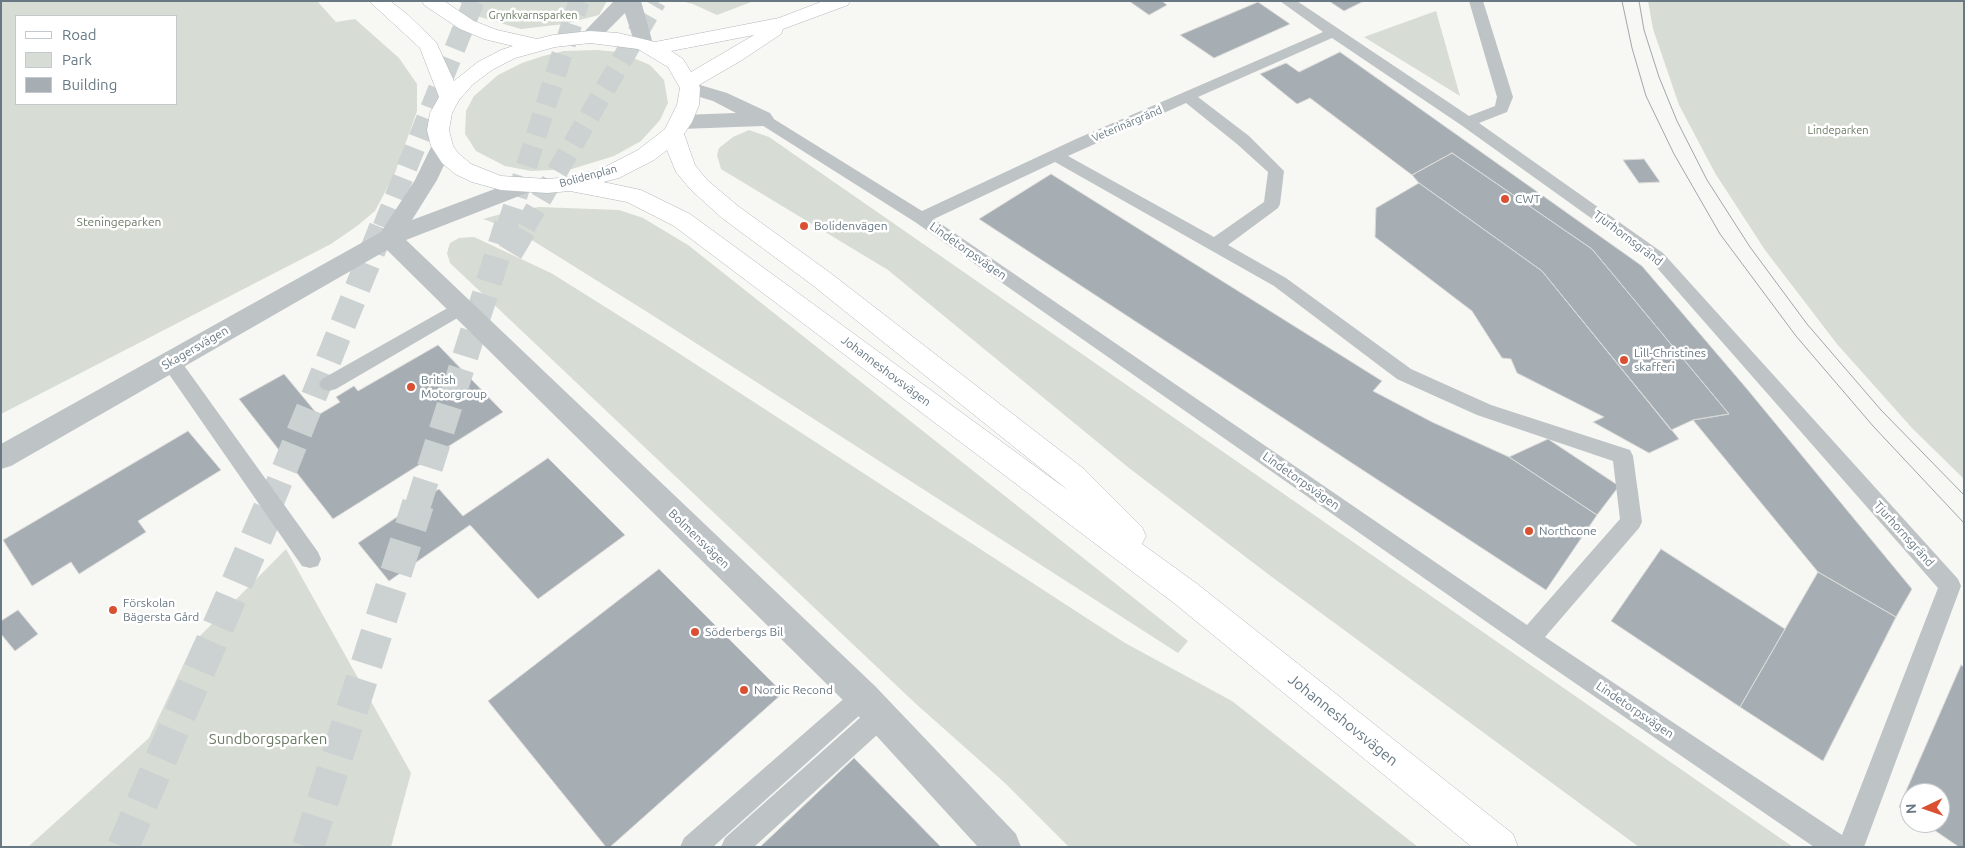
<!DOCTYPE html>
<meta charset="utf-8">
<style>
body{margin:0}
#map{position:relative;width:1965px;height:848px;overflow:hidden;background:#f7f7f4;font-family:Ubuntu,sans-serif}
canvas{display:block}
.frame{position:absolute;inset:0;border:2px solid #687984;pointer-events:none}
.legend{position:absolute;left:15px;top:15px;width:162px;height:90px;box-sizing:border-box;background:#fff;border:1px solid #c3c9ce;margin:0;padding:6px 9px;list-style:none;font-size:15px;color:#687984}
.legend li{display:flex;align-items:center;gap:10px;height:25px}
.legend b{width:25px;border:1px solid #c3c9ce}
.north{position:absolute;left:1900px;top:783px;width:50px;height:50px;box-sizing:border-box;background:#fff;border:1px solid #c3c9ce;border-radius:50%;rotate:267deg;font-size:14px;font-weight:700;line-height:20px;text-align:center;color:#687984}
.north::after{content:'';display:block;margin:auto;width:18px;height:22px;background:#da5132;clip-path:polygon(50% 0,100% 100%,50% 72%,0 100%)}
</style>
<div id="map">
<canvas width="1965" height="848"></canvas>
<div class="frame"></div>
<ul class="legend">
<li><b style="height:6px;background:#fff"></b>Road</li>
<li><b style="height:14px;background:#d7dcd4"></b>Park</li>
<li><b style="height:14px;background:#a6aeb4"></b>Building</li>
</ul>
<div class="north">N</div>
</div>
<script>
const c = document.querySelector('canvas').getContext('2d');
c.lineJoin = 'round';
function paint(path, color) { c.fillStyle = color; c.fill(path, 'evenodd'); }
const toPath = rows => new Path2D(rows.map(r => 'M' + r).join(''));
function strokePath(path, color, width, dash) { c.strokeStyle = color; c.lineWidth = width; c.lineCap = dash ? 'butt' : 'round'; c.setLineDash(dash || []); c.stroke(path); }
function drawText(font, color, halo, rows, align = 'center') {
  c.font = font + ' Ubuntu,sans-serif'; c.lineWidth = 5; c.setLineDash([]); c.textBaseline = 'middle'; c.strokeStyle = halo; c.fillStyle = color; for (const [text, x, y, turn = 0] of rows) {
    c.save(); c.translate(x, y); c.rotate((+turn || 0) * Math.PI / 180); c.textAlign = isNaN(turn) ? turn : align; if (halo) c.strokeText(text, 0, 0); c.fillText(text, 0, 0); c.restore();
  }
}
const green = toPath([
 [1,1,317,1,336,22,355,19,399,58,417,84,417,111,395,173,375,211,357,226,331,244,1,414],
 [16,16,176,16,176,104,16,104],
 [458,1,607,1,599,15,564,24,521,29,480,17],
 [681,1,754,1,717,15,693,4],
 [1648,1,1964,1,1964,479,1912,428,1837,344,1765,250,1715,173,1679,105,1653,29],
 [1436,11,1460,96,1364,37],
 [597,50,619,52,650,65,664,80,668,103,660,120,641,141,614,156,572,169,531,171,505,166,476,151,465,134,466,111,474,96,498,75,522,63,543,56,564,51],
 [749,130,769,137,1793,847,1639,847,1268,574,1129,468,888,270,721,169,717,155,719,148,733,137],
 [539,207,619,210,643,218,688,245,1188,641,1178,653,652,315,519,232,483,219,505,213],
 [474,237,551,273,666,345,1125,643,1232,701,1418,847,1069,847,1005,783,915,703,450,263,447,253,450,243,459,238],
 [286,549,411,773,391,847,28,847,149,738,194,642]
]);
const building = toPath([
 [1129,1,1162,1,1167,5,1149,15,1129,1],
 [1329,1,1364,1,1344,11,1329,1],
 [1258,2,1290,24,1214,58,1180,35,1258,2],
 [1340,52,1642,266,1747,389,1912,589,1896,617,1818,572,1693,420,1729,414,1592,249,1452,153,1412,175,1310,98,1297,104,1260,74,1286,63,1299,72,1340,52],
 [1452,153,1592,249,1729,414,1693,420,1671,430,1542,271,1419,183,1412,175,1452,153],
 [1644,159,1660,182,1639,183,1623,160,1644,159],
 [1051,174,1382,381,1373,391,1432,422,1509,457,1597,515,1546,590,979,219,1051,174],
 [1419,183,1542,271,1679,439,1649,453,1593,422,1604,417,1517,373,1511,359,1502,358,1472,311,1375,237,1376,208,1419,183],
 [438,345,503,412,333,519,239,399,284,374,318,415,340,402,336,397,354,386,358,391,438,345],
 [188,431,221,470,138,521,146,532,79,574,71,562,32,586,3,540,188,431],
 [1548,439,1619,486,1597,515,1509,457,1548,439],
 [548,458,625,535,538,599,470,525,389,581,358,543,439,489,463,516,548,458],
 [1661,549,1785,629,1740,707,1611,621,1661,549],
 [659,569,783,693,610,847,606,847,488,701,659,569],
 [1818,572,1896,617,1823,761,1740,707,1818,572],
 [18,610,38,634,15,651,1,634,1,621,18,610],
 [1961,665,1964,667,1964,847,1959,847,1924,823,1940,823,1940,793,1910,793,1910,814,1899,807,1961,665],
 [854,758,941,847,760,847,854,758]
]);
const motorwayTunnelFar2 = toPath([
 [383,227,474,1],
 [507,227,579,1],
 [525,227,656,1]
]);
const motorwayTunnelFar1 = toPath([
 [510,252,526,225],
 [270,505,383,225],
 [418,505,507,225]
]);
const motorwayTunnel = toPath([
 [123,847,271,504],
 [308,847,418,504]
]);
const service = toPath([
 [1280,1,1297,1,1469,116,1495,106,1497,97,1469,1,1483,1,1513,97,1507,112,1479,123,1663,253,1958,579,1961,586,1864,847,1814,847,1521,646,915,222,757,122,755,119,757,116,769,116,922,211,1076,139,1323,32,1280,1],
 [1332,38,1461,125,1651,261,1938,588,1842,835,1545,637,1639,528,1642,522,1633,456,1630,450,1491,405,1411,369,1286,278,1228,245,1278,208,1280,204,1284,171,1249,136,1198,97,1332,38],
 [1186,103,1237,144,1268,172,1264,202,1214,237,1068,156,1186,103],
 [1055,162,1274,286,1397,379,1477,415,1613,461,1620,519,1527,625,934,219,1055,162],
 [460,301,466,303,469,308,466,313,336,389,329,391,322,389,319,384,322,379,460,301],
 [171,355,178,357,318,552,321,559,318,566,310,568,302,566,164,367,161,362,164,357,171,355],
 [863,686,871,689,875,697,871,705,713,847,680,847,684,838,855,689,863,686],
 [880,704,889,708,892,716,889,724,754,847,721,847,725,838,871,708,880,704]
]);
const minor = toPath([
 [614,1,641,1,653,44,650,48,643,50,636,48,625,13,597,41,590,43,583,41,580,37,583,33,614,1],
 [690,82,727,93,770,113,774,119,771,124,763,126,681,129,673,127,670,122,673,117,681,115,736,113,713,101,683,92,680,88,683,84,690,82],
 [442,139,450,141,453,146,437,180,412,220,516,181,524,179,532,181,535,186,532,191,406,240,875,686,1016,834,1021,847,978,847,851,708,387,250,11,466,1,469,1,444,381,232,415,180,434,141,442,139]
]);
const secondary = toPath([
 [369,1,390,1,407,14,436,42,454,81,478,62,501,50,513,46,484,39,460,29,424,5,422,1,444,1,474,21,497,30,537,39,553,35,590,31,618,33,655,42,779,18,823,1,850,1,848,5,783,29,781,34,742,60,699,85,700,88,699,105,692,122,684,134,695,165,707,180,738,206,829,272,1084,469,1142,527,1146,536,1142,544,1196,583,1513,834,1518,847,1472,847,1174,603,674,226,627,202,570,191,547,193,501,190,472,182,455,174,442,163,431,146,427,130,430,113,439,97,420,48,369,1],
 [754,35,691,72,683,59,671,51,754,35],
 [590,43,638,49,668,67,680,88,677,105,665,129,638,150,603,168,570,177,547,179,501,176,471,164,458,153,453,146,449,130,452,113,459,100,472,85,492,70,515,58,555,47,590,43],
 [667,150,676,172,691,190,722,218,811,284,1069,491,690,214,641,190,603,182,619,178,654,160,667,150]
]);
const tram = toPath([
 [1622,1,1632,48,1646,96,1674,154,1720,234,1796,336,1873,426,1964,523],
 [1639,1,1644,30,1659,77,1677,121,1707,180,1750,247,1807,324,1881,410,1964,495]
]);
const markers = [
 [1505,199,5,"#da5132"],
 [804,226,5,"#da5132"],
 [1624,360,5,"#da5132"],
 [411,387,5,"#da5132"],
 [1529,531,5,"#da5132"],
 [113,610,5,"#da5132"],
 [695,632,5,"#da5132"],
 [744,690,5,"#da5132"]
];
const farParknames = [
 ["Grynkvarnsparken",533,15],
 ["Lindeparken",1838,130]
];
const farStreetnames = [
 ["Veterinärgränd",1127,124,-23],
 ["Bolidenplan",588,176,-15]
];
const poiNames = [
 ["CWT",1515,199],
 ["Bolidenvägen",814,226],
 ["Lill-Christines",1634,353],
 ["skafferi",1634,367],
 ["British",421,380],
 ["Motorgroup",421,394],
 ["Northcone",1539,531],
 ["Förskolan",123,603],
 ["Bägersta Gård",123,617],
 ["Söderbergs Bil",705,632],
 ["Nordic Recond",754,690]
];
const parkNames = [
 ["Steningeparken",119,222]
];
const streetNames = [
 ["Tjurhornsgränd",1628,238,37],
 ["Lindetorpsvägen",968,251,35],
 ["Skagersvägen",195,348,-30],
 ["Johanneshovsvägen",886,371,37],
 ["Lindetorpsvägen",1301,481,35],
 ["Tjurhornsgränd",1904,534,48],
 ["Bolmensvägen",699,539,44],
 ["Lindetorpsvägen",1635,710,34]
];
const nearStreetnames = [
 ["Johanneshovsvägen",1343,720,39]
];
const nearParknames = [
 ["Sundborgsparken",268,739]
];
paint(green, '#d7dcd4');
paint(building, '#a6aeb4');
strokePath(building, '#d9d9d7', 1);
strokePath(motorwayTunnelFar2, '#ccd1d2', 21, [21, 11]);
strokePath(motorwayTunnelFar1, '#ccd1d2', 26, [26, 13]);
strokePath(motorwayTunnel, '#ccd1d2', 32, [32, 16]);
strokePath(secondary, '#b1b7bb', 1);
paint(service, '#bec3c6');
paint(minor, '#bec3c6');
paint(secondary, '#fff');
strokePath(tram, '#a0a7ac', 1);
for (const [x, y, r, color] of markers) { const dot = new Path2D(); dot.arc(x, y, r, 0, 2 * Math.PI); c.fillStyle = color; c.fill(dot); strokePath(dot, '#fff', 2); }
drawText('11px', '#6c7b66', '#fff', farParknames);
drawText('11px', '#687984', '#fff', farStreetnames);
drawText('12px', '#687984', '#fff', poiNames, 'left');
drawText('12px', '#6c7b66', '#fff', parkNames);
drawText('12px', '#687984', '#fff', streetNames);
drawText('15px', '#687984', '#fff', nearStreetnames);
drawText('15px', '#6c7b66', '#fff', nearParknames);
</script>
